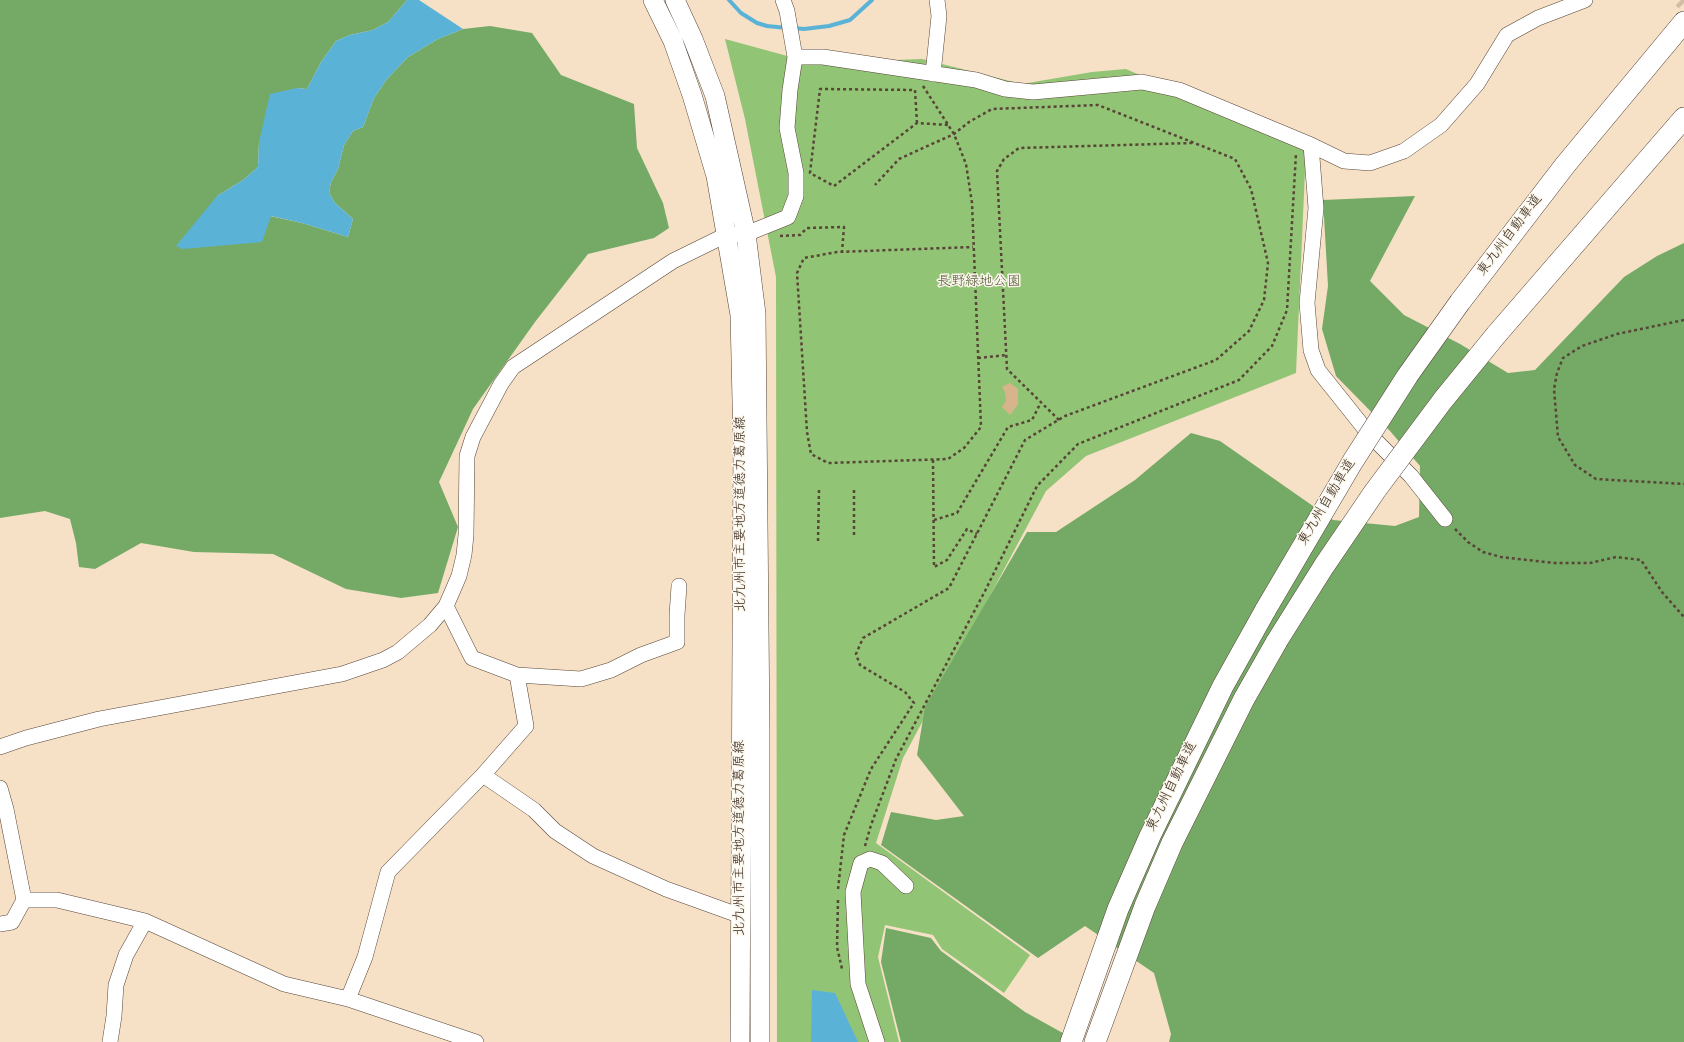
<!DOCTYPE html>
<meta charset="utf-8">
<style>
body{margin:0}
canvas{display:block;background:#f6e0c6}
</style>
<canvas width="1684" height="1042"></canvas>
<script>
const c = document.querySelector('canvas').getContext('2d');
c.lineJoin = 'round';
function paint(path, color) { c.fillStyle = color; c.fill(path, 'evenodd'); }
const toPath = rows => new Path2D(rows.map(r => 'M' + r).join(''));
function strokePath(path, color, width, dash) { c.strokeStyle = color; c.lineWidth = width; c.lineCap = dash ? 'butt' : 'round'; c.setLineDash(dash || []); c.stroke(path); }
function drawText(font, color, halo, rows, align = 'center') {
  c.font = font + ' Dekko,"Klee One",sans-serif'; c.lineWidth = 3; c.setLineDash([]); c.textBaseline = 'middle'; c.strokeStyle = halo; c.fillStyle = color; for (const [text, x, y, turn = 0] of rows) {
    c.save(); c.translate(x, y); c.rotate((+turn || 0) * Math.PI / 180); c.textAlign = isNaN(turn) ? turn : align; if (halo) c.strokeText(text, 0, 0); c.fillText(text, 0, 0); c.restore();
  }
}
const green = toPath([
 [725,39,813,63,922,59,1022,84,1092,72,1126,69,1306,149,1296,373,1086,456,1046,491,903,758,876,843,1030,955,1004,993,942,949,933,935,885,925,878,957,899,1042,777,1042,776,277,745,119]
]);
const forest = toPath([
 [0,0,407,0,388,22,373,30,350,35,336,41,321,62,307,89,297,88,259,142,258,167,243,180,217,196,270,216,302,223,348,237,353,219,335,203,329,193,331,182,338,169,344,145,353,131,363,127,374,98,387,79,408,57,438,39,463,29,490,26,532,33,561,75,634,104,637,148,663,203,669,228,654,238,588,254,535,322,473,409,439,482,458,527,438,593,401,598,346,589,273,554,194,552,141,543,95,569,79,567,76,543,70,519,45,511,0,518],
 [1415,196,1370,281,1404,315,1460,344,1508,373,1535,370,1624,277,1657,256,1684,243,1684,1042,1169,1042,1171,1034,1154,973,1085,926,1038,958,881,845,891,812,936,820,964,816,917,755,925,707,1027,532,1056,532,1135,480,1191,433,1220,441,1333,520,1395,526,1419,517,1420,466,1390,431,1336,376,1322,329,1328,286,1323,200],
 [886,928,931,938,941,951,1025,1012,1079,1042,901,1042,881,962]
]);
const water = toPath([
 [407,0,419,0,463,29,438,39,408,57,387,79,374,98,363,127,353,131,344,145,338,169,331,182,329,193,335,203,353,219,348,237,302,223,271,216,262,242,183,249,176,246,217,196,243,180,258,167,259,142,270,94,297,88,307,89,321,62,336,41,350,35,373,30,388,22],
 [812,990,835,993,858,1042,811,1042]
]);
const stream = toPath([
 [729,0,741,13,757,23,767,26,787,28],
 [794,28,804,29,829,26,850,20,872,0]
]);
const building = toPath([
 [1010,383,1018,389,1018,404,1010,415,1002,407,1006,401,1005,392,1002,387]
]);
const minorTunnel = toPath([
 [1681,0,1684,3]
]);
const path = toPath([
 [923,86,954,134,966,164,972,203,981,427,964,448,948,459,828,463,811,454,807,432,797,273,804,258,837,252,973,247],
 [917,123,915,90,820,89,810,173,834,186,917,123,948,125],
 [780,236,800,235,807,228,844,227,842,252],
 [1684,320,1617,334,1582,346,1563,358,1557,373,1554,389,1558,437,1575,465,1596,479,1684,484],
 [978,358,1007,355],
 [1059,420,1007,369,997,171,1004,159,1019,148,1192,143],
 [933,460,934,567,947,560,967,529,977,534],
 [934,520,957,513,1008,427,1032,420,1041,402],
 [1455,529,1468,542,1483,552,1501,557,1554,563,1590,563,1616,557,1641,560,1662,592,1684,617],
 [854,535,854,488],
 [818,541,819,490],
 [865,846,871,825,896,759,985,591,1037,486,1078,444,1239,380,1272,346,1287,310,1296,153],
 [838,889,844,835,871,769,914,703,905,692,860,665,856,654,863,638,949,588,1025,440,1065,416,1216,360,1249,331,1264,300,1268,263,1251,189,1235,159,1098,105,992,109,969,122,954,134,899,159,875,185],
 [838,900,837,947,842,969]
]);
const minor = toPath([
 [795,57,823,57,976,80,1005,89,1033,92,1142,82,1179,90,1311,145,1344,161,1370,163,1404,151,1441,125,1477,84,1507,35,1538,18,1585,0],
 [933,74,939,16,937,0],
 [1311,145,1316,208,1307,303,1311,350,1318,370,1369,434,1411,476,1445,519],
 [446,606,472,658,517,675,581,679,611,670,641,655,677,642,677,615,679,586],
 [0,747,26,738,99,719,342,674,383,660,398,652,430,625,446,606,459,576,464,555,466,535,467,456,473,437,501,384,513,367,673,261,726,235,746,234,788,217,796,196,796,173,787,128,790,90,795,57,787,11,783,0],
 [483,775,534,810,555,831,593,856,666,889,741,916],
 [0,788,6,809,24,900,12,922,0,924],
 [24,900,57,900,145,921,284,984,348,999,476,1042],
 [348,999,365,957,388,872,483,775,526,726,517,675],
 [110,1042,114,1016,116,985,126,955,145,921],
 [877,1042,858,984,853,892,861,863,870,859,882,863,906,886]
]);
const major = toPath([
 [653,0,673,41,692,95,716,176,740,315,743,443,740,1042],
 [675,0,693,39,715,96,746,234,756,314,760,731,760,1042]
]);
const highway = toPath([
 [1460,302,1566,164,1684,22],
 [1496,335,1684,118],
 [1071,1042,1118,909,1150,836,1223,686,1266,609],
 [1095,1042,1145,906,1172,843,1244,699,1277,641]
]);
const highwayBridge = toPath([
 [1266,609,1353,461,1408,375,1460,302],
 [1277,641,1324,566,1375,491,1443,400,1496,335]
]);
const streetNames = [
 ["東九州自動車道",1511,236,-53],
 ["東九州自動車道",1328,503,-59],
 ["北九州市主要地方道徳力葛原線",742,514,-90],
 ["東九州自動車道",1173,787,-64],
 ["北九州市主要地方道徳力葛原線",741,838,-90]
];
const parkNames = [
 ["長野緑地公園",979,283]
];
paint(green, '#92c475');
paint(forest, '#75aa66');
paint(water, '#5ab3d7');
strokePath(stream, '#5ab3d7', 4);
paint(building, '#d8b48d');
strokePath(minorTunnel, '#d1bca4', 15, [15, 8]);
strokePath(minor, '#574537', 16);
strokePath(major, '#574537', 20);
strokePath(highway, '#574537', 22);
strokePath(path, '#574537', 2.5, [3, 3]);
strokePath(minor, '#fff', 15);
strokePath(major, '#fff', 19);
strokePath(highway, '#fff', 21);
strokePath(highwayBridge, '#574537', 22, []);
strokePath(highwayBridge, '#fff', 21);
drawText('14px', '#3b2a1e', '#fbf7ec', streetNames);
drawText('14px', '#555838', '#fbf7ec', parkNames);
</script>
